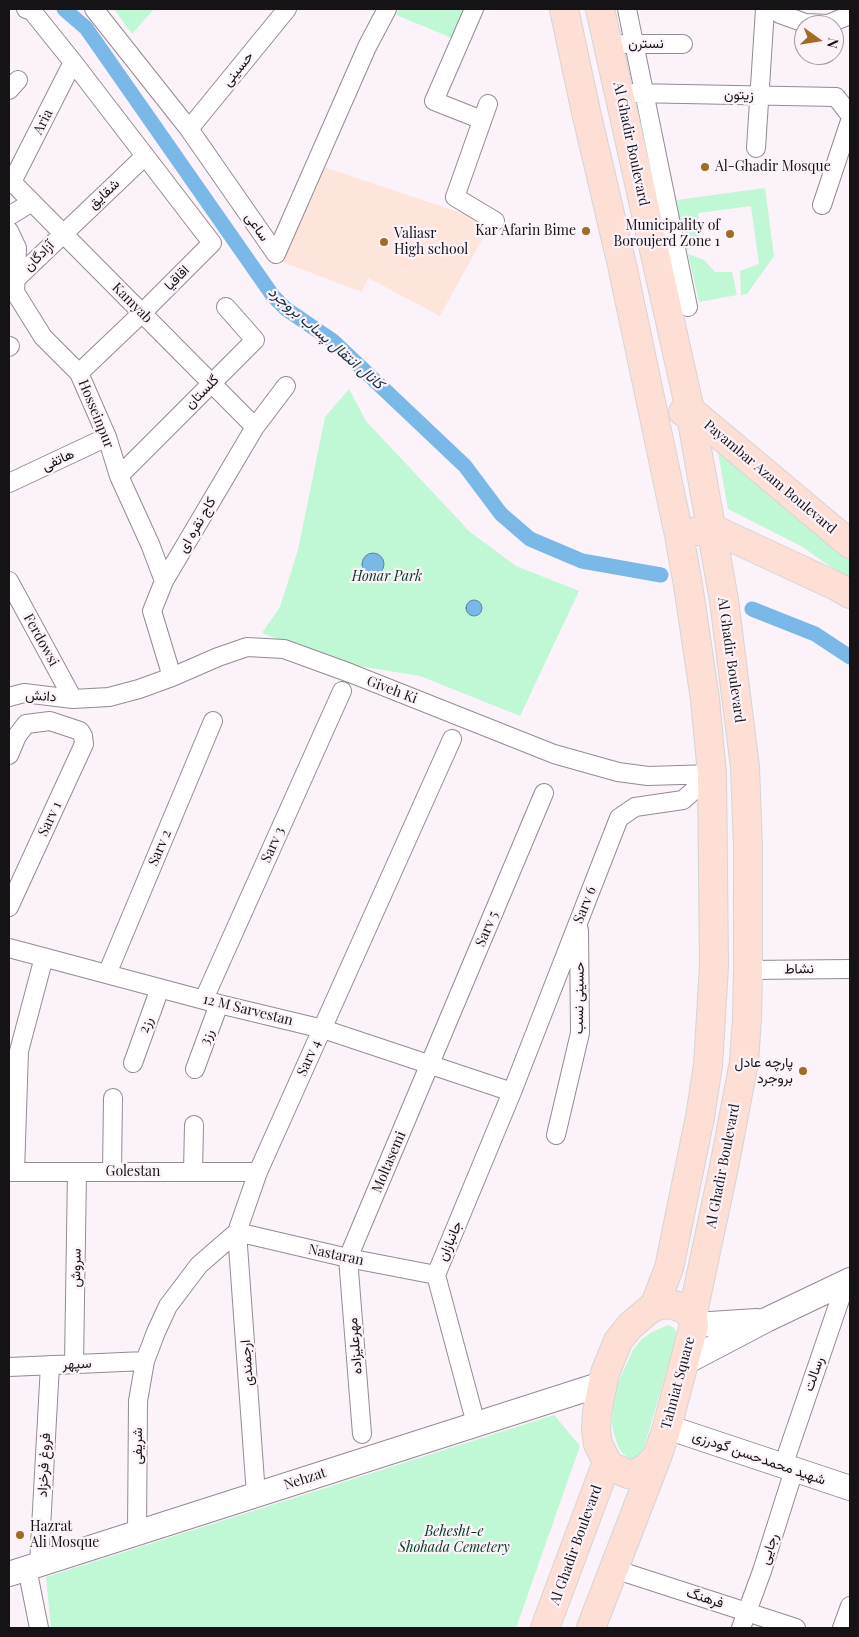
<!DOCTYPE html>
<meta charset="utf-8">
<style>
body{margin:0}
#map{position:relative;width:859px;height:1637px;overflow:hidden;background:#fbf2fa;font-family:"Playfair Display",serif}
canvas{display:block}
.frame{position:absolute;inset:0;border:10px solid #161316;pointer-events:none}
.north{position:absolute;left:794px;top:15px;width:50px;height:50px;box-sizing:border-box;background:#fbf2fa;border:1px solid #9f999f;border-radius:50%;rotate:103deg;font-size:14px;font-weight:700;line-height:20px;text-align:center;color:#161316}
.north::after{content:'';display:block;margin:auto;width:18px;height:22px;background:#a16b25;clip-path:polygon(50% 0,100% 100%,50% 72%,0 100%)}
</style>
<div id="map">
<canvas width="859" height="1637"></canvas>
<div class="frame"></div>
<div class="north">N</div>
</div>
<script>
const c = document.querySelector('canvas').getContext('2d');
c.lineJoin = 'round';
function paint(path, color) { c.fillStyle = color; c.fill(path, 'evenodd'); }
const toPath = rows => new Path2D(rows.map(r => 'M' + r).join(''));
function strokePath(path, color, width, dash) { c.strokeStyle = color; c.lineWidth = width; c.lineCap = dash ? 'butt' : 'round'; c.setLineDash(dash || []); c.stroke(path); }
function drawText(font, color, halo, rows, align = 'center') {
  c.font = font + ' "Playfair Display",Vazirmatn,serif'; c.lineWidth = 4.5; c.setLineDash([]); c.textBaseline = 'middle'; c.strokeStyle = halo; c.fillStyle = color; for (const [text, x, y, turn = 0] of rows) {
    c.save(); c.translate(x, y); c.rotate((+turn || 0) * Math.PI / 180); c.textAlign = isNaN(turn) ? turn : align; if (halo) c.strokeText(text, 0, 0); c.fillText(text, 0, 0); c.restore();
  }
}
const education = toPath([
 [321,166,491,223,440,316,368,278,362,292,280,261]
]);
const green = toPath([
 [114,9,154,9,132,34],
 [399,9,464,9,452,38,396,15],
 [765,188,774,256,747,294,741,295,740,271,759,264,751,206,698,213,701,240,684,252,677,200],
 [688,254,704,260,715,272,732,272,737,295,699,302],
 [349,389,366,421,470,532,516,566,579,591,520,716,420,676,340,663,262,633,280,607,298,550,325,417],
 [716,441,740,469,850,560,850,580,801,546,728,509],
 [668,1325,674,1328,677,1333,677,1336,642,1454,636,1459,629,1458,623,1454,618,1446,614,1434,612,1423,613,1402,617,1385,633,1350,641,1340,652,1332],
 [554,1415,580,1446,516,1628,51,1628,46,1577]
]);
const water = toPath([
 '362 564a11 11 0 1 1 22 0a11 11 0 1 1-22 0Z',
 '466 608a8 8 0 1 1 16 0a8 8 0 1 1-16 0Z'
]);
const canal = toPath([
 [64,9,86,28,273,296,286,309,333,341,465,466,501,514,530,539,582,561,661,575],
 [752,609,815,634,850,657]
]);
const street = toPath([
 [26,9,32,11,73,62,212,243,142,313,79,373],
 [94,9,189,129,276,254],
 [474,9,434,101,482,120],
 [627,9,688,307],
 [773,9,780,14,805,23,828,24,850,15],
 [623,44,683,44],
 [9,90,18,80],
 [633,93,836,97,850,115],
 [488,104,455,197,495,221],
 [189,129,287,9],
 [756,148,765,9],
 [9,179,255,427],
 [12,182,73,62],
 [822,205,850,121],
 [9,216,32,202],
 [9,231,17,248,15,292,43,337,79,373,107,437,119,476,150,544,164,581],
 [276,254,367,47,387,9],
 [15,280,145,156],
 [9,347,10,346],
 [119,476,255,340,226,307],
 [9,483,107,437],
 [9,581,73,699],
 [172,677,152,611,164,581,255,427,286,386],
 [9,697,24,693,73,699,109,697,139,689,172,677,218,657,247,647,284,649,350,673,554,754,618,772,648,776,712,774],
 [9,755,17,736,26,724,50,721,80,731,83,736,84,744,9,907],
 [9,948,219,1004,323,1029,512,1092],
 [748,970,850,969],
 [107,974,213,721],
 [204,999,342,691],
 [133,1063,160,988],
 [195,1069,219,1004],
 [556,1135,580,1033,579,930],
 [9,1172,258,1172],
 [15,1172,19,1051,44,957],
 [112,1172,113,1098],
 [193,1172,194,1125],
 [74,1364,77,1172],
 [9,1367,145,1361],
 [476,1424,436,1275,512,1092,619,818,635,807,683,800,712,774],
 [362,1434,348,1258,544,793],
 [783,1466,846,1282],
 [256,1495,237,1232,348,1258,436,1275],
 [137,1533,138,1401,145,1361,156,1332,168,1306,199,1265,237,1232,258,1172,452,739],
 [39,1564,50,1365],
 [27,1568,39,1628],
 [614,1569,796,1628],
 [741,1628,762,1571,794,1470],
 [842,1628,850,1606]
]);
const secondary = toPath([
 [694,1325,757,1321],
 [684,1363,766,1320,850,1280],
 [667,1427,850,1488],
 [9,1574,602,1384]
]);
const primary = toPath([
 [564,9,586,112,622,265,679,535,688,585,705,699,712,774,714,966,708,1065,700,1117,669,1268,654,1307],
 [600,9,690,410,724,600,745,767,748,848,748,970,747,1018,744,1062,724,1167,692,1317],
 [683,412,690,410,850,544],
 [697,531,711,528,838,587,850,594],
 [545,1628,607,1462],
 [591,1628,657,1457,667,1427,684,1363,694,1325,692,1317,685,1309,671,1304,660,1305,650,1309,630,1326,618,1341,605,1373,597,1412,596,1429,598,1444,607,1462,612,1467,628,1474,635,1473,643,1470,657,1457]
]);
const markers = [
 [705,167,5,"#a16b25"],
 [586,231,5,"#a16b25"],
 [730,234,5,"#a16b25"],
 [384,242,5,"#a16b25"],
 [803,1071,5,"#a16b25"],
 [20,1535,5,"#a16b25"]
];
const streetNames = [
 ["نسترن",646,44],
 ["حسینی",238,69,-51],
 ["زیتون",739,95,1],
 ["Aria",43,122,-63],
 ["Al Ghadir Boulevard",631,144,78],
 ["شقایق",104,194,-43],
 ["ساعی",257,227,55],
 ["آزادگان",39,256,-45],
 ["اقاقیا",177,278,-45],
 ["Kamyab",132,303,45],
 ["گلستان",202,392,-45],
 ["Hosseinpur",96,414,68],
 ["هاتفی",58,460,-25],
 ["Payambar Azam Boulevard",770,477,40],
 ["کاج نقره ای",197,525,-60],
 ["Ferdowsi",41,640,61],
 ["Al Ghadir Boulevard",731,660,82],
 ["Giveh Ki",392,690,21],
 ["دانش",41,696,4],
 ["Sarv 1",50,819,-65],
 ["Sarv 3",273,845,-66],
 ["Sarv 2",160,848,-67],
 ["Sarv 6",585,905,-68],
 ["Sarv 5",487,929,-67],
 ["نشاط",799,969,-1],
 ["حسینی نسب",579,998,-89],
 ["12 M Sarvestan",248,1010,14],
 ["رز2",146,1025,-70],
 ["رز3",207,1037,-69],
 ["Sarv 4",309,1058,-66],
 ["Moltasemi",389,1162,-67],
 ["Al Ghadir Boulevard",723,1166,-79],
 ["Golestan",133,1172],
 ["جانبازان",450,1241,-67],
 ["Nastaran",336,1255,12],
 ["سروش",76,1268,-89],
 ["مهرعلیزاده",355,1346,-95],
 ["ارجمندی",247,1363,-94],
 ["سپهر",77,1364,-3],
 ["رسالت",814,1374,-71],
 ["Tahniat Square",678,1383,-75],
 ["شریفی",138,1446,-90],
 ["شهید محمدحسن گودرزی",759,1458,19],
 ["فروغ فرخزاد",44,1465,-87],
 ["Nehzat",305,1479,-18],
 ["Al Ghadir Boulevard",576,1545,-70],
 ["رجایی",769,1549,-72],
 ["فرهنگ",705,1598,18]
];
const poiNames = [
 ["Al-Ghadir Mosque",715,167],
 ["Municipality of",720,226,"right"],
 ["Boroujerd Zone 1",720,242,"right"],
 ["Kar Afarin Bime",576,231,"right"],
 ["Valiasr",394,234],
 ["High school",394,250],
 ["پارچه عادل",793,1063,"right"],
 ["بروجرد",793,1079,"right"],
 ["Hazrat",30,1527],
 ["Ali Mosque",30,1543]
];
const parkNames = [
 ["Honar Park",387,577],
 ["Behesht-e",454,1532],
 ["Shohada Cemetery",454,1548]
];
const waterNames = [
 ["کانال انتقال پساب بروجرد",326,338,41]
];
paint(education, '#fee5dc');
paint(green, '#c0f7d5');
paint(water, '#7ab9e7');
strokePath(water, '#5c87a8', 1);
strokePath(canal, '#7ab9e7', 15);
strokePath(street, '#938b93', 20);
strokePath(secondary, '#938b93', 26);
strokePath(primary, '#d5d5d5', 30);
strokePath(street, '#fff', 18);
strokePath(secondary, '#fff', 24);
strokePath(primary, '#fedfd5', 28);
for (const [x, y, r, color] of markers) { const dot = new Path2D(); dot.arc(x, y, r, 0, 2 * Math.PI); c.fillStyle = color; c.fill(dot); strokePath(dot, '#fbf2fa', 2); }
drawText('14px', '#161316', '#fbf2fa', streetNames);
drawText('14px', '#161316', '#fbf2fa', poiNames, 'left');
drawText('italic 14px', '#00391f', '#fbf2fa', parkNames);
drawText('italic 15px', '#132f42', '#fbf2fa', waterNames);
</script>
